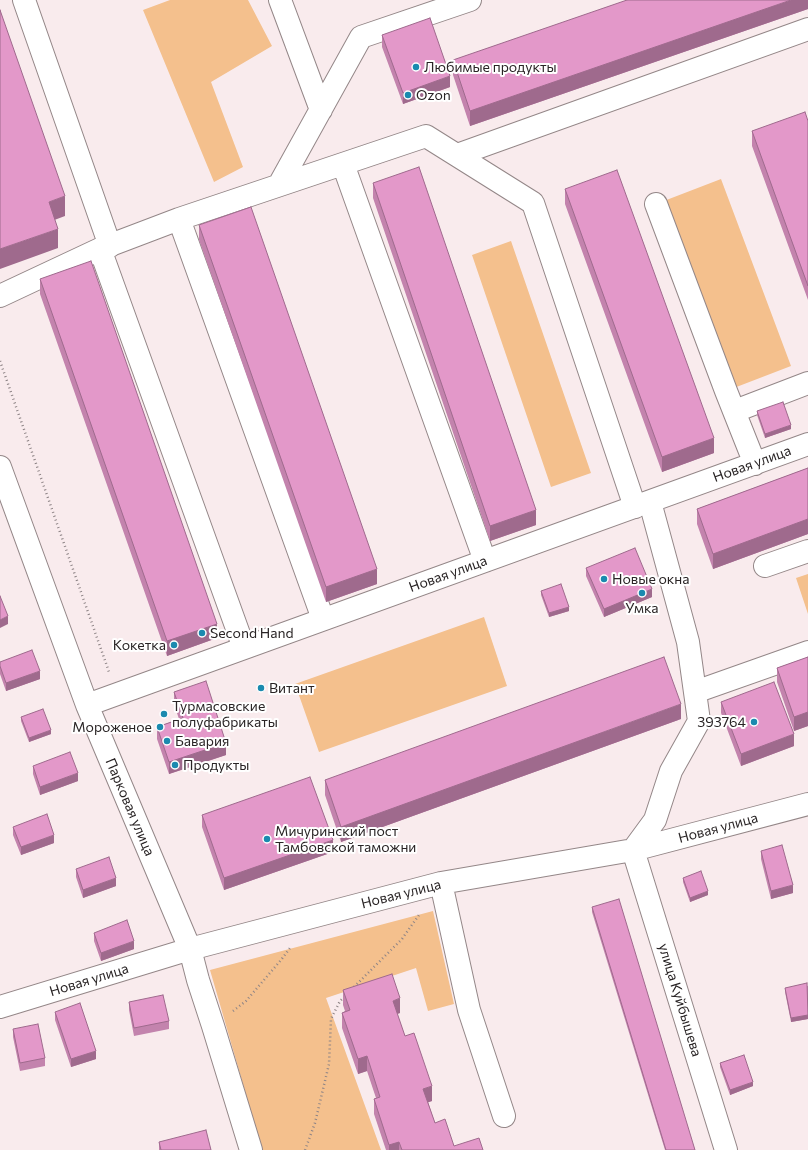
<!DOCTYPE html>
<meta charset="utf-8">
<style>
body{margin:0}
canvas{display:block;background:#f9ebed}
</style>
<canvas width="808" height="1150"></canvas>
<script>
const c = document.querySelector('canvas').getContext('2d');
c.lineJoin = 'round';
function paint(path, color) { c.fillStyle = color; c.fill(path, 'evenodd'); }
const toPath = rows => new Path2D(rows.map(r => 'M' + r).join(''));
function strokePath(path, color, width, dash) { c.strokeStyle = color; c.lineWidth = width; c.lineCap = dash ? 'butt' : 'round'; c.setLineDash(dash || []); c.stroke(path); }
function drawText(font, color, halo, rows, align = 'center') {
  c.font = font + ' Commissioner,sans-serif'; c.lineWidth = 4; c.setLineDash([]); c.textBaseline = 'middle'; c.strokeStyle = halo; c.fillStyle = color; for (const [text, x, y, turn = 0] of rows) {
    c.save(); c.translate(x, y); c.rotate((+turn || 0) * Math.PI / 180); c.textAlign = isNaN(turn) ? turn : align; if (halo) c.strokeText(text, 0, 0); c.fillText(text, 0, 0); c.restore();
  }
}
const green = toPath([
 [170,0,248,0,272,46,211,82,243,167,214,182,143,10],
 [721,179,791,366,726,391,656,204],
 [511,241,591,473,551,487,472,255],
 [808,574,808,614,796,578],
 [484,617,507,686,319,752,295,684],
 [433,911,454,1004,428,1011,416,968,326,998,381,1150,262,1150,210,970]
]);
const path = toPath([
 [0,361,109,672],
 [354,987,402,939,419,915],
 [233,1011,246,1001,281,960,290,948],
 [305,1150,315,1123,329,1064,331,1019,340,1001,345,996]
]);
const minor = toPath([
 [24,0,110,246],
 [280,0,321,110],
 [457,155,808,29],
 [343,164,485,561],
 [279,185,361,37,470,0],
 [656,204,726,391,755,464],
 [179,219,323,619],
 [100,249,244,648],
 [0,296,100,249,179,219,426,136,533,203,635,507],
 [735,411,808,383],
 [0,467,87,705,190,949,198,980,213,1026,251,1150],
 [765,566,808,551],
 [695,692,808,652],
 [87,705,808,444],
 [633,850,655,820,671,771,699,721,688,642,650,502],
 [633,850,726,1150],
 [441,883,469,1010,504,1116],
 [0,1007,190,949,441,883,633,850,808,804]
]);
const wall = toPath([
 [808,0,808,9,470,126,453,75,453,60],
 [382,35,450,87,403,104,382,47],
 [808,121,808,300,752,146,752,131],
 [373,183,536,525,490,541,373,198],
 [565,189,714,453,662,472,565,204],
 [199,225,377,584,326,602,199,240],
 [40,279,217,638,167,656,40,294],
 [757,411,791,429,765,438,757,415],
 [808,468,808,534,713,569,697,524,697,509],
 [586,568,652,597,604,617,586,576],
 [541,591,569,611,549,617,541,595],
 [808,657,808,726,794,731,777,682,777,668],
 [0,662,40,679,6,691,0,674],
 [174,692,226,755,169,774,157,739,157,727,179,719,174,704],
 [721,702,794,746,741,766,721,713],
 [21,717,51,734,29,742,21,721],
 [681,719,341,842,325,795,325,780],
 [33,766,78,781,40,795,33,774],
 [202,815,333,852,224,890,202,827],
 [13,827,54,843,21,855,13,835],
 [761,851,793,893,771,899,761,859],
 [76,869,116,886,83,898,76,877],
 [683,878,708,895,690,902,683,882],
 [592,907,695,1150,665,1150,592,912],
 [94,933,134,949,101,961,94,941],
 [808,986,808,1019,791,1022,785,992,785,988],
 [343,990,400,1013,397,1014,405,1036,432,1101,428,1102,435,1123,454,1146,483,1150,386,1150,374,1114,374,1099,376,1098,367,1071,358,1074,342,1028,342,1013,345,1011,343,1005],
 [129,1002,169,1021,169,1029,134,1036,129,1010],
 [55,1012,96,1059,71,1067,55,1020],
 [13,1029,45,1058,45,1066,20,1071,13,1037],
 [720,1063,753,1086,730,1095,720,1067],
 [159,1142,211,1150,159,1150]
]);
const shadedWall = toPath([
 [791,0,808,0,808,9,470,126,470,111],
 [450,76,450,87,403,104,403,93],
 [65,196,65,216,49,222,49,202],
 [58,229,58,248,0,269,0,249],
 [791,425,791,429,765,438,765,434],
 [714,438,714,453,662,472,662,457],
 [536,510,536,525,490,541,490,526],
 [808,519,808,534,713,569,713,554],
 [377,569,377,584,326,602,326,587],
 [652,589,652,597,604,617,604,609],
 [569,607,569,611,549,617,549,613],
 [8,616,8,624,0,628,0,620],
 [217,624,217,638,167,656,167,641],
 [40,671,40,679,6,691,6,683],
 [681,704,681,719,341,842,341,827],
 [808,712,808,726,794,731,794,717],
 [51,730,51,734,29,742,29,738],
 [794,734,794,746,741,766,741,754],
 [226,743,226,755,169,774,169,762],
 [78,773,78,781,40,795,40,787],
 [54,835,54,843,21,855,21,847],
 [333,840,333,852,224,890,224,878],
 [116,878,116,886,83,898,83,890],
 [793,885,793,893,771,899,771,891],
 [708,891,708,895,690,902,690,898],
 [134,941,134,949,101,961,101,953],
 [400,998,400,1013,393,1015,393,1001],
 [808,1015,808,1019,791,1022,791,1018],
 [96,1051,96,1059,71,1067,71,1059],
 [367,1056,367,1071,358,1074,358,1059],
 [753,1082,753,1086,730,1095,730,1090],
 [432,1086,432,1101,423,1104,423,1089],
 [399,1142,399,1150,389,1150,389,1145]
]);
const building = toPath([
 [627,0,791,0,470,111,453,60,627,0],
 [0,10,65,196,49,202,58,229,0,249,0,10],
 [430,18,450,76,403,93,382,35,430,18],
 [805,112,808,121,808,286,752,131,805,112],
 [419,167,536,510,490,526,373,183,419,167],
 [617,170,714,438,662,457,565,189,617,170],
 [251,207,377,569,326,587,199,225,251,207],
 [91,261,217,624,167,641,40,279,91,261],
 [783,402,791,425,765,434,757,411,783,402],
 [808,468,808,519,713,554,697,509,808,468],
 [635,548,652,589,604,609,586,568,635,548],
 [561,584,569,607,549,613,541,591,561,584],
 [0,596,8,616,0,620,0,596],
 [32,650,40,671,6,683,0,666,0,662,32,650],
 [664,657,681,704,341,827,325,780,664,657],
 [808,657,808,712,794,717,777,668,808,657],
 [206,681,226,743,169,762,157,727,183,718,174,692,206,681],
 [774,682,794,734,741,754,721,702,774,682],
 [43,709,51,730,29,738,21,717,43,709],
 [70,752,78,773,40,787,33,766,70,752],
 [310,777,333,840,224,878,202,815,310,777],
 [47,814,54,835,21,847,13,827,47,814],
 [782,845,793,885,771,891,761,851,782,845],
 [109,857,116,878,83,890,76,869,109,857],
 [701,871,708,891,690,898,683,878,701,871],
 [619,899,695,1150,666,1150,592,907,619,899],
 [127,920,134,941,101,953,94,933,127,920],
 [392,974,400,998,393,1001,405,1036,414,1033,432,1086,423,1089,435,1123,445,1119,454,1146,479,1138,483,1150,402,1150,399,1142,389,1145,374,1099,380,1097,367,1056,358,1059,342,1013,350,1010,343,990,392,974],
 [807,983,808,1015,791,1018,785,988,807,983],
 [163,995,169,1021,134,1028,129,1002,163,995],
 [80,1003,96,1051,71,1059,55,1012,80,1003],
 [38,1024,45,1058,20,1063,13,1029,38,1024],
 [744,1055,753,1082,730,1090,720,1063,744,1055],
 [206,1130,211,1150,161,1150,159,1142,206,1130]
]);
const markers = [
 [416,67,4,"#1a8aaf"],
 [408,95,4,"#1a8aaf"],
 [604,579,4,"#1a8aaf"],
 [642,593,4,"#1a8aaf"],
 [202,633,4,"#1a8aaf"],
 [174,645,4,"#1a8aaf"],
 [261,688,4,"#1a8aaf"],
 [164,714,4,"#1a8aaf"],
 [754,722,4,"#1a8aaf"],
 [160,727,4,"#1a8aaf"],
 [167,741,4,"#1a8aaf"],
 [175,765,4,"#1a8aaf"],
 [267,839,4,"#1a8aaf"]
];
const poiNames = [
 ["Любимые продукты",424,67],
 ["Ozon",416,95],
 ["Новые окна",612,579],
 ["Умка",642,608,"center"],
 ["Second Hand",210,633],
 ["Кокетка",166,645,"right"],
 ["Витант",269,688],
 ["Турмасовские",172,706],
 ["полуфабрикаты",172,722],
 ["393764",746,722,"right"],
 ["Мороженое",152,727,"right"],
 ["Бавария",175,741],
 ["Продукты",183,765],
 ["Мичуринский пост",275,831],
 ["Тамбовской таможни",275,847]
];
const streetNames = [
 ["Новая улица",752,464,-20],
 ["Новая улица",448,574,-20],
 ["Парковая улица",130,807,67],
 ["Новая улица",718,828,-15],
 ["Новая улица",401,894,-14],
 ["Новая улица",89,980,-17],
 ["улица Куйбышева",680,1000,73]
];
paint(green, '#f4c08d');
strokePath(minor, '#948788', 24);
strokePath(path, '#8e8486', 2.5, [1, 3]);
strokePath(minor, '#fff', 22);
paint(wall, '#c383ad');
paint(shadedWall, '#9f6a8d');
paint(building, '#e398c9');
strokePath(building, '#9f6a8d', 1);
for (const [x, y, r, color] of markers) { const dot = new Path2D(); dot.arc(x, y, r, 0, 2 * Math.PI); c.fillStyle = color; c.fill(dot); strokePath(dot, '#fff', 1.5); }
drawText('14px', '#292425', '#fff', poiNames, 'left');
drawText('14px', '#292425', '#fff', streetNames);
</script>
